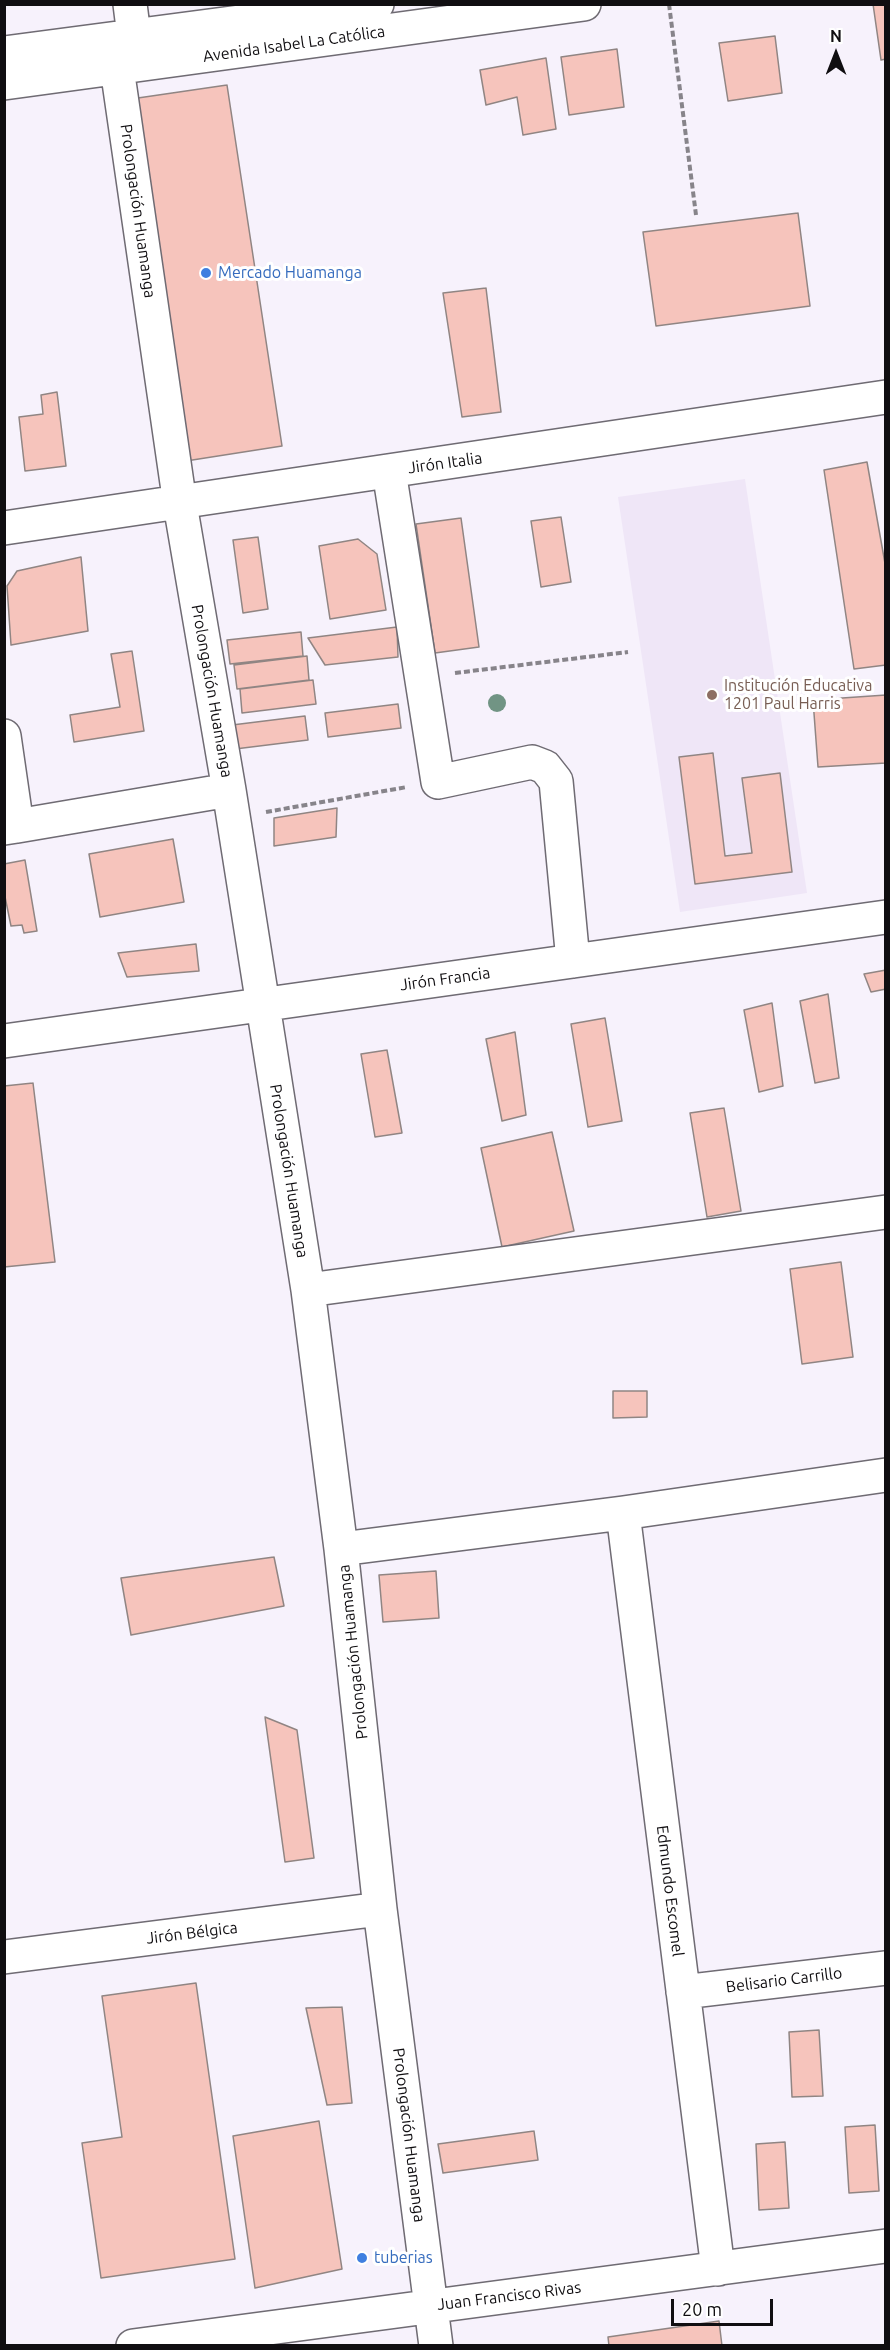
<!DOCTYPE html>
<meta charset="utf-8">
<style>
body{margin:0}
#map{position:relative;width:890px;height:2350px;overflow:hidden;background:#f7f2fc;font-family:Ubuntu,sans-serif}
canvas{display:block}
.frame{position:absolute;inset:0;border:6px solid #100e11;pointer-events:none}
.north{position:absolute;left:806px;top:24px;width:60px;height:60px;-webkit-text-stroke:4px #fff;paint-order:stroke;rotate:0deg;font-size:16px;font-weight:700;line-height:24px;text-align:center;color:#100e11}
.north::after{content:'';display:block;margin:auto;width:21px;height:27px;background:#100e11;clip-path:polygon(50% 0,100% 100%,50% 72%,0 100%)}
.scale{position:absolute;left:671px;top:2299px;width:102px;height:27px;box-sizing:border-box;border:3px solid #100e11;border-top:0;padding-left:8px;font-size:18px;line-height:21px;white-space:nowrap;color:#100e11;-webkit-text-stroke:4px #fff;paint-order:stroke}
</style>
<div id="map">
<canvas width="890" height="2350"></canvas>
<div class="frame"></div>
<div class="north">N</div>
<div class="scale">20 m</div>
</div>
<script>
const c = document.querySelector('canvas').getContext('2d');
c.lineJoin = 'round';
function paint(path, color) { c.fillStyle = color; c.fill(path, 'evenodd'); }
const toPath = rows => new Path2D(rows.map(r => 'M' + r).join(''));
function strokePath(path, color, width, dash) { c.strokeStyle = color; c.lineWidth = width; c.lineCap = dash ? 'butt' : 'round'; c.setLineDash(dash || []); c.stroke(path); }
function drawText(font, color, halo, rows, align = 'center') {
  c.font = font + ' Ubuntu,sans-serif'; c.lineWidth = 6; c.setLineDash([]); c.textBaseline = 'middle'; c.strokeStyle = halo; c.fillStyle = color; for (const [text, x, y, turn = 0] of rows) {
    c.save(); c.translate(x, y); c.rotate((+turn || 0) * Math.PI / 180); c.textAlign = isNaN(turn) ? turn : align; if (halo) c.strokeText(text, 0, 0); c.fillText(text, 0, 0); c.restore();
  }
}
const built = toPath([
 [745,479,807,893,680,912,618,497]
]);
const building = toPath([
 [873,4,886,4,886,59,881,60,873,4],
 [775,36,782,93,728,101,719,43,775,36],
 [617,49,624,107,569,115,561,57,617,49],
 [546,58,556,129,523,135,517,97,486,105,480,70,546,58],
 [227,85,282,446,186,461,131,99,227,85],
 [798,213,810,306,656,326,643,232,798,213],
 [486,288,501,412,462,417,443,293,486,288],
 [57,392,66,466,25,471,19,417,43,414,41,395,57,392],
 [867,462,886,569,886,665,854,669,824,470,867,462],
 [561,517,571,582,541,587,531,521,561,517],
 [461,518,479,647,435,653,416,524,461,518],
 [258,537,268,609,243,613,233,540,258,537],
 [358,539,377,554,386,610,330,619,319,546,358,539],
 [81,557,88,631,11,645,7,586,17,571,81,557],
 [397,627,398,657,325,665,308,638,397,627],
 [301,632,303,656,230,664,227,640,301,632],
 [132,651,144,731,74,742,70,715,120,707,111,654,132,651],
 [307,656,309,680,237,689,234,665,307,656],
 [313,680,316,704,242,713,240,689,313,680],
 [886,695,886,763,818,767,813,700,886,695],
 [398,704,401,728,328,737,325,713,398,704],
 [305,716,308,740,235,749,232,725,305,716],
 [713,753,725,856,752,853,742,778,780,773,792,872,695,884,679,757,713,753],
 [337,808,336,837,274,846,274,818,337,808],
 [173,839,184,902,100,917,89,854,173,839],
 [25,860,37,931,24,933,22,925,11,926,4,892,4,864,25,860],
 [196,944,199,971,127,977,118,953,196,944],
 [886,970,886,989,871,992,864,974,886,970],
 [828,994,839,1078,815,1083,800,1001,828,994],
 [772,1003,783,1086,759,1092,744,1010,772,1003],
 [605,1018,622,1121,588,1127,571,1024,605,1018],
 [515,1032,526,1115,502,1121,486,1039,515,1032],
 [387,1050,402,1133,375,1137,361,1054,387,1050],
 [33,1083,55,1262,4,1267,4,1086,33,1083],
 [724,1108,741,1211,707,1217,690,1113,724,1108],
 [552,1132,574,1231,502,1247,481,1148,552,1132],
 [841,1262,853,1357,802,1364,790,1269,841,1262],
 [613,1391,647,1391,647,1417,613,1418,613,1391],
 [274,1557,284,1606,131,1635,121,1578,274,1557],
 [436,1571,439,1618,383,1622,379,1575,436,1571],
 [265,1717,297,1730,314,1858,285,1862,265,1717],
 [196,1983,235,2259,101,2278,82,2143,122,2137,102,1996,196,1983],
 [342,2007,352,2103,327,2105,306,2008,342,2007],
 [819,2030,823,2096,792,2097,789,2032,819,2030],
 [319,2121,342,2269,255,2288,233,2136,319,2121],
 [875,2125,879,2191,849,2193,845,2127,875,2125],
 [534,2131,538,2160,443,2173,438,2144,534,2131],
 [785,2142,789,2208,759,2210,756,2144,785,2142],
 [719,2321,722,2346,609,2346,608,2337,719,2321]
]);
const path = toPath([
 [669,4,696,215],
 [455,673,628,652],
 [266,812,407,787]
]);
const minor = toPath([
 [130,4,134,36,117,68,180,504,229,790,308,1290,341,1549,380,1909,436,2346],
 [4,53,377,4],
 [4,83,584,4],
 [389,471,438,782,532,762,545,767,556,781,573,961],
 [4,528,886,397],
 [4,736,17,826,4,828],
 [17,826,229,790],
 [4,1041,886,917],
 [308,1290,886,1212],
 [623,1513,718,2269],
 [341,1549,623,1513,886,1475],
 [4,1957,380,1909],
 [683,1992,886,1968],
 [133,2346,886,2246]
]);
const trees = [
 [497,703]
];
const markers = [
 [206,273,6,"#3f7fe0"],
 [712,695,6,"#8d6e63"],
 [362,2258,6,"#3f7fe0"]
];
const streetNames = [
 ["Avenida Isabel La Católica",294,44,-8],
 ["Prolongación Huamanga",138,211,82],
 ["Jirón Italia",445,463,-8],
 ["Prolongación Huamanga",212,691,80],
 ["Jirón Francia",445,979,-8],
 ["Prolongación Huamanga",289,1171,81],
 ["Prolongación Huamanga",353,1652,-96],
 ["Edmundo Escomel",670,1891,83],
 ["Jirón Bélgica",192,1933,-7],
 ["Belisario Carrillo",784,1980,-7],
 ["Prolongación Huamanga",409,2135,83],
 ["Juan Francisco Rivas",509,2296,-7]
];
const shopNames = [
 ["Mercado Huamanga",218,273],
 ["tuberias",374,2258]
];
const educationNames = [
 ["Institución Educativa",724,686],
 ["1201 Paul Harris",724,704]
];
paint(built, '#efe6f7');
paint(building, '#f6c4bc');
strokePath(building, '#908583', 1.5);
strokePath(minor, '#6f6b73', 36);
strokePath(path, '#87848a', 4, [6, 3]);
strokePath(minor, '#fff', 33);
c.fillStyle = '#719484';
for (const [x, y] of trees) { c.beginPath(); c.arc(x, y, 9, 0, 2 * Math.PI); c.fill(); }
for (const [x, y, r, color] of markers) { const dot = new Path2D(); dot.arc(x, y, r, 0, 2 * Math.PI); c.fillStyle = color; c.fill(dot); strokePath(dot, '#fff', 2); }
drawText('16px', '#100e11', '#fff', streetNames);
drawText('16px', '#366cbe', '#fff', shopNames, 'left');
drawText('16px', '#785e54', '#fff', educationNames, 'left');
</script>
